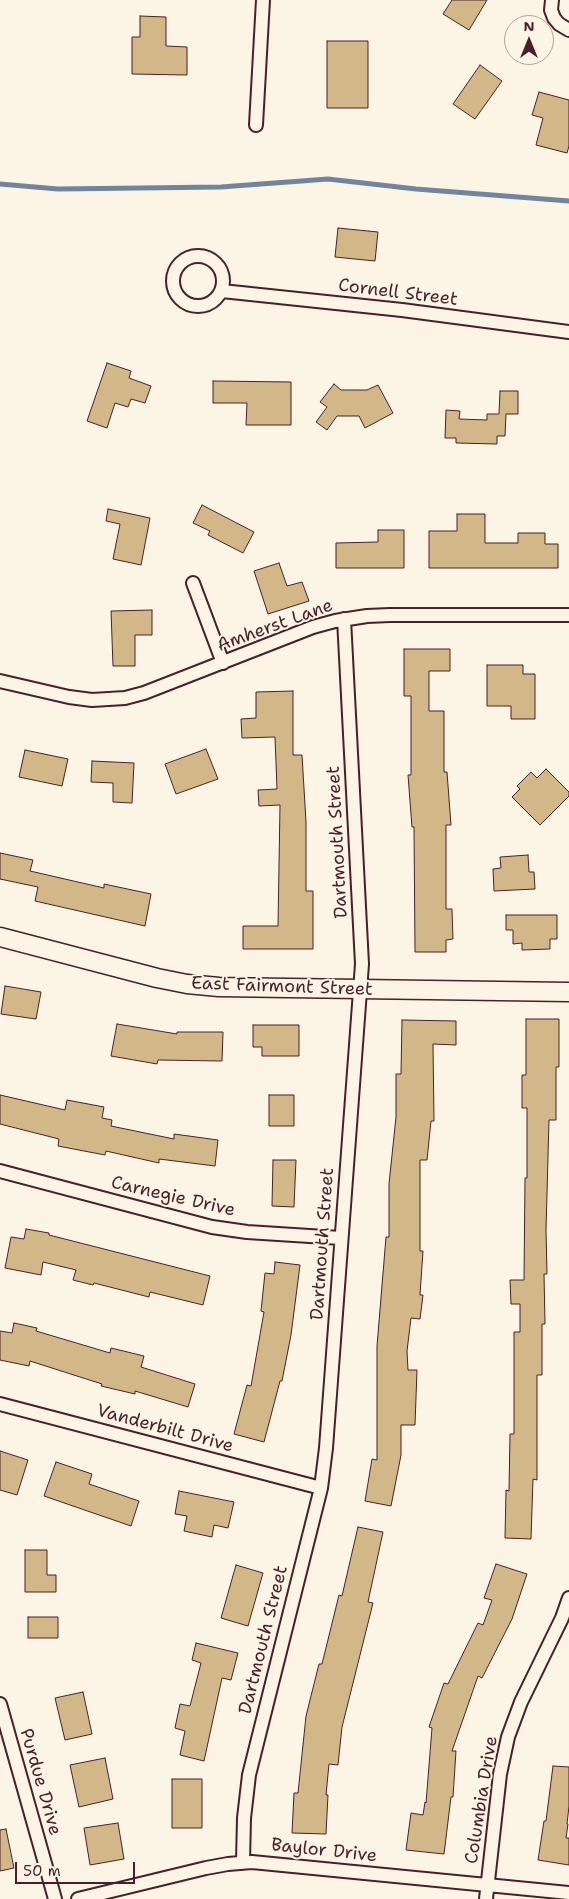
<!DOCTYPE html>
<style>
body{margin:0}
#map{position:relative;width:569px;height:1899px;overflow:hidden;background:#fcf5e5;font-family:"Shantell Sans",sans-serif}
canvas{display:block}
.north{position:absolute;left:504px;top:15px;width:50px;height:50px;box-sizing:border-box;background:#fcf5e5;border:1px solid #b59f9b;border-radius:50%;rotate:0deg;font-size:14px;font-weight:700;line-height:20px;text-align:center;color:#4a1f2b}
.north::after{content:'';display:block;margin:auto;width:18px;height:22px;background:#4a1f2b;clip-path:polygon(50% 0,100% 100%,50% 72%,0 100%)}
.scale{position:absolute;left:15px;top:1862px;width:120px;height:22px;box-sizing:border-box;border:2px solid #4a1f2b;border-top:0;padding-left:6px;font-size:15px;line-height:18px;white-space:nowrap;color:#4a1f2b;-webkit-text-stroke:4px #fcf5e5;paint-order:stroke}
</style>
<div id="map">
<canvas width="569" height="1899"></canvas>
<div class="north">N</div>
<div class="scale">50 m</div>
</div>
<script>
const c = document.querySelector('canvas').getContext('2d');
c.lineJoin = 'round';
const toPath = rows => new Path2D(rows.map(r => 'M' + r).join(''));
function strokePath(path, color, width, dash) { c.strokeStyle = color; c.lineWidth = width; c.lineCap = dash ? 'butt' : 'round'; c.setLineDash(dash || []); c.stroke(path); }
function paint(path, color) { c.fillStyle = color; c.fill(path, 'evenodd'); }
function drawText(font, color, halo, rows, align = 'center') {
  c.font = font + ' "Shantell Sans",sans-serif'; c.lineWidth = 4; c.setLineDash([]); c.textBaseline = 'middle'; c.strokeStyle = halo; c.fillStyle = color; for (const [text, x, y, turn = 0] of rows) {
    c.save(); c.translate(x, y); c.rotate((+turn || 0) * Math.PI / 180); c.textAlign = isNaN(turn) ? turn : align; if (halo) c.strokeText(text, 0, 0); c.fillText(text, 0, 0); c.restore();
  }
}
const stream = toPath([
 [0,184,58,189,221,187,328,179,416,189,569,201]
]);
const building = toPath([
 [452,0,487,0,469,30,443,14,452,0],
 [140,16,166,17,166,46,187,47,187,75,132,74,132,37,140,37,140,16],
 [327,41,368,41,368,108,327,108,327,41],
 [480,65,502,81,475,119,453,104,480,65],
 [539,92,569,100,569,146,567,153,536,145,543,118,532,115,539,92],
 [338,228,378,232,375,261,335,257,338,228],
 [107,363,131,371,129,378,151,386,145,403,131,399,128,407,115,403,107,428,87,421,107,363],
 [213,381,291,382,291,425,246,425,247,403,213,403,213,381],
 [334,384,341,390,367,390,378,385,393,413,365,428,359,416,337,416,327,430,316,422,327,407,320,402,334,384],
 [500,391,518,391,518,414,506,414,505,436,497,436,497,444,456,443,456,438,445,438,446,410,460,411,459,419,487,420,487,414,499,414,500,391],
 [202,505,254,532,243,553,208,535,210,531,193,523,202,505],
 [108,509,150,518,141,565,113,559,120,524,106,521,108,509],
 [457,514,485,514,485,543,518,543,518,533,545,533,545,544,558,544,558,568,429,568,429,531,457,531,457,514],
 [378,530,404,530,404,568,336,568,336,543,378,542,378,530],
 [279,563,287,586,302,582,309,601,268,614,254,571,279,563],
 [152,610,152,635,135,635,135,666,113,666,111,611,152,610],
 [404,649,450,649,450,671,429,671,429,711,444,711,444,772,447,772,451,825,446,825,446,909,452,909,453,939,446,940,446,952,415,952,414,827,412,827,408,775,411,775,411,696,404,696,404,649],
 [487,665,523,665,523,674,535,674,535,719,511,719,511,706,487,706,487,665],
 [293,691,293,755,302,755,306,822,306,891,313,891,313,949,243,949,243,926,278,926,280,805,259,806,258,790,277,789,275,737,242,738,241,719,256,718,256,692,293,691],
 [206,749,218,779,176,794,165,764,206,749],
 [25,750,68,759,62,786,19,777,25,750],
 [92,761,134,763,132,803,113,802,113,783,91,782,92,761],
 [546,769,569,792,569,796,540,825,512,797,520,789,517,786,531,772,537,778,546,769],
 [0,853,33,860,30,871,104,888,104,884,151,894,145,926,35,901,38,887,0,879,0,853],
 [528,855,529,872,534,872,535,889,494,891,493,869,501,868,500,857,528,855],
 [506,915,557,915,557,939,550,939,550,949,522,950,522,943,513,944,513,930,506,930,506,915],
 [5,986,41,992,36,1019,1,1014,5,986],
 [526,1019,559,1019,559,1067,556,1067,556,1120,549,1120,546,1230,547,1274,544,1274,545,1324,542,1324,542,1375,537,1375,537,1480,533,1479,531,1539,505,1538,506,1490,509,1491,510,1434,514,1434,514,1332,520,1332,520,1304,511,1304,510,1280,524,1280,525,1178,527,1178,527,1108,522,1108,522,1075,526,1075,526,1019],
 [402,1020,456,1021,456,1045,433,1044,434,1121,431,1121,427,1160,420,1160,420,1251,423,1251,420,1295,423,1295,420,1319,411,1318,407,1351,408,1370,417,1370,415,1425,401,1425,401,1455,391,1506,365,1501,372,1459,377,1460,377,1346,386,1237,389,1237,389,1184,396,1117,396,1074,401,1074,402,1020],
 [117,1024,177,1034,177,1032,223,1032,222,1061,158,1060,157,1064,111,1056,117,1024],
 [253,1025,299,1025,299,1056,262,1056,262,1047,253,1047,253,1025],
 [0,1095,65,1110,67,1100,104,1107,102,1118,112,1120,111,1126,174,1139,174,1134,218,1140,215,1166,159,1159,159,1163,106,1151,105,1155,58,1146,59,1139,0,1124,0,1095],
 [269,1095,294,1095,294,1126,269,1126,269,1095],
 [273,1160,296,1160,294,1207,272,1206,273,1160],
 [26,1229,49,1233,49,1235,210,1276,203,1305,150,1292,149,1297,94,1283,93,1285,73,1280,76,1270,43,1262,41,1275,5,1268,11,1237,24,1239,26,1229],
 [275,1262,300,1265,291,1335,282,1381,280,1381,264,1442,234,1434,247,1385,251,1386,264,1312,261,1311,265,1273,274,1274,275,1262],
 [14,1323,37,1328,36,1331,110,1353,111,1348,144,1356,141,1367,195,1384,188,1407,135,1391,135,1394,101,1386,102,1384,30,1361,29,1366,0,1360,0,1331,12,1333,14,1323],
 [0,1451,28,1460,17,1495,0,1490,0,1451],
 [56,1462,92,1474,89,1484,139,1501,131,1526,44,1496,56,1462],
 [179,1491,234,1502,228,1528,214,1525,212,1537,184,1531,187,1516,175,1514,179,1491],
 [358,1527,383,1532,368,1602,373,1603,342,1727,338,1765,329,1764,326,1795,328,1795,326,1834,292,1833,294,1793,298,1793,306,1716,319,1664,322,1664,339,1595,342,1596,358,1527],
 [25,1550,47,1550,47,1575,56,1575,56,1592,25,1592,25,1550],
 [496,1564,527,1574,512,1619,482,1678,478,1676,452,1751,456,1751,453,1797,451,1797,444,1854,406,1850,411,1813,423,1815,425,1802,426,1803,432,1728,429,1727,444,1683,448,1684,478,1623,483,1625,492,1600,484,1598,496,1564],
 [236,1565,263,1573,248,1626,221,1618,236,1565],
 [28,1617,58,1617,58,1638,28,1638,28,1617],
 [196,1643,238,1653,231,1680,222,1678,204,1761,180,1755,185,1731,175,1728,180,1704,190,1706,201,1663,192,1660,196,1643],
 [83,1692,92,1734,65,1740,55,1698,83,1692],
 [105,1758,113,1799,79,1807,70,1765,105,1758],
 [553,1766,569,1767,569,1806,567,1824,568,1824,566,1838,569,1838,569,1865,538,1860,544,1821,546,1821,553,1766],
 [172,1779,202,1779,202,1828,172,1828,172,1779],
 [118,1823,124,1859,90,1865,84,1828,118,1823],
 [6,1829,14,1868,0,1871,0,1830,6,1829]
]);
const street = toPath([
 [552,0,551,10,554,18,559,24,569,30],
 [256,125,263,0],
 '173 281a25 25 0 1 1 50 0a25 25 0 1 1-50 0Z',
 [222,291,402,310,569,332],
 [193,583,223,663],
 [0,681,69,697,92,700,125,698,144,693,313,627,335,621,367,616,390,615,569,615],
 [0,1171,212,1227,247,1232,341,1238],
 [0,1404,321,1488],
 [0,1704,55,1899],
 [243,1862,244,1818,249,1775,321,1488,326,1448,362,964,344,619],
 [78,1899,206,1868,228,1864,252,1862,569,1893],
 [486,1899,500,1774,508,1737,521,1702,562,1618,569,1598]
]);
const secondary = toPath([
 [0,937,157,978,187,984,219,987,569,992]
]);
const streetNames = [
 ["Cornell Street",398,293,7],
 ["Amherst Lane",275,626,-20],
 ["Dartmouth Street",338,842,-93],
 ["East Fairmont Street",282,987,2],
 ["Carnegie Drive",173,1197,13],
 ["Dartmouth Street",323,1244,-86],
 ["Vanderbilt Drive",165,1429,15],
 ["Dartmouth Street",264,1640,-76],
 ["Purdue Drive",40,1782,74],
 ["Columbia Drive",482,1800,-81],
 ["Baylor Drive",324,1851,6]
];
strokePath(stream, '#72859f', 5);
paint(building, '#d2b888');
strokePath(building, '#4a1f2b', 1);
strokePath(street, '#4a1f2b', 16);
strokePath(secondary, '#4a1f2b', 21);
strokePath(street, '#fcf5e5', 12);
strokePath(secondary, '#fcf5e5', 18);
drawText('18px', '#4a1f2b', '#fcf5e5', streetNames);
</script>
